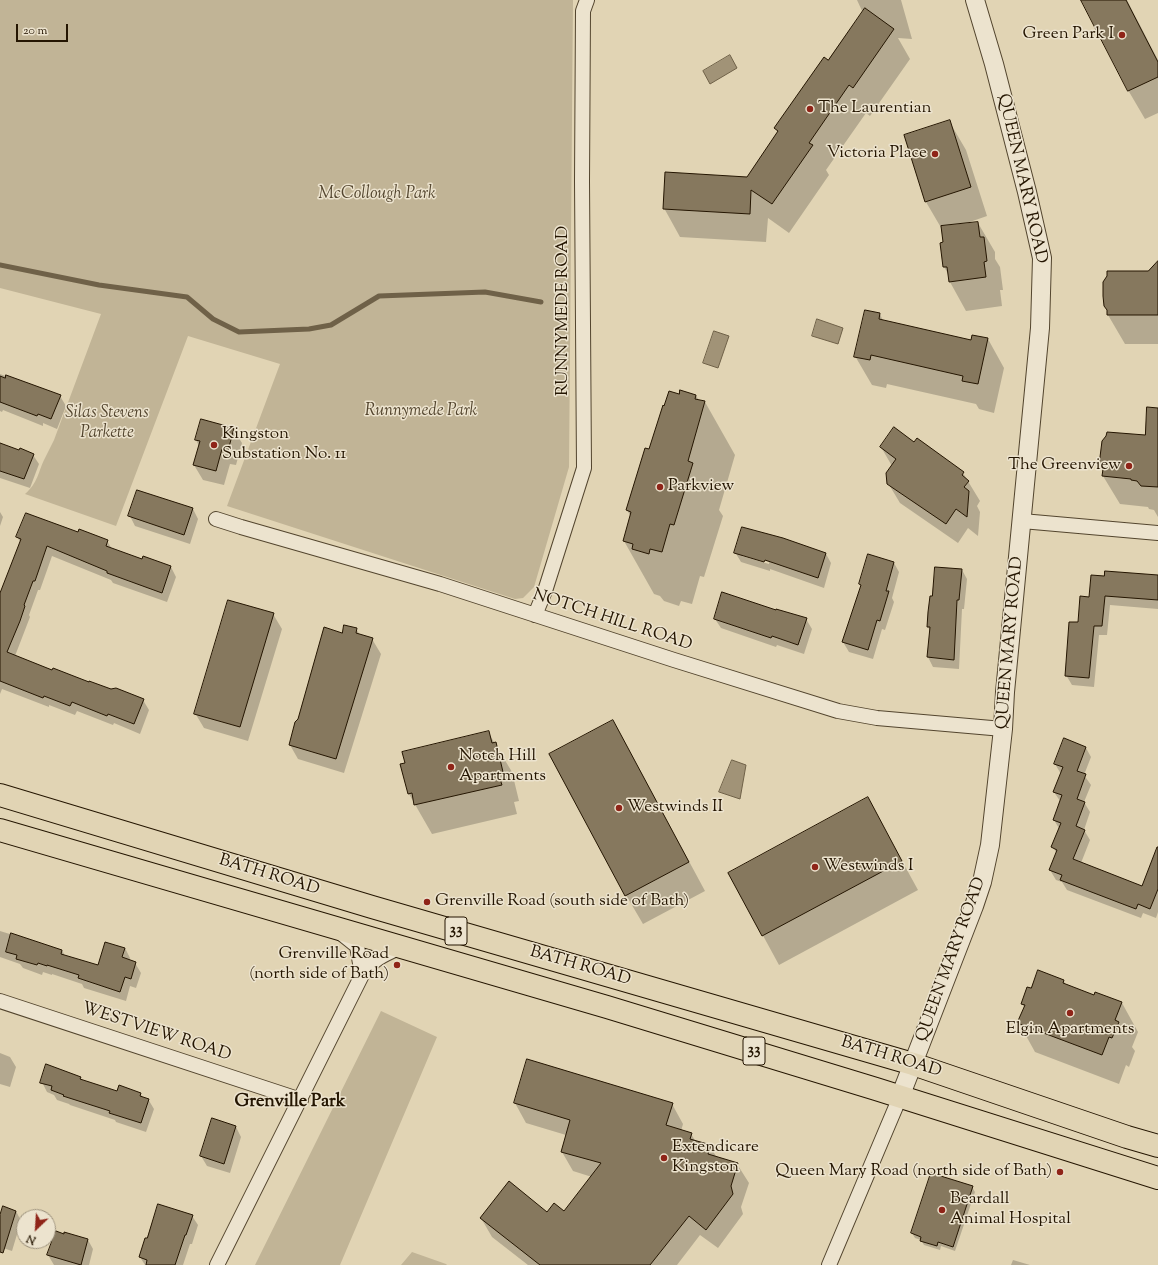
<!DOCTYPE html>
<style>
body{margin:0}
#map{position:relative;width:1158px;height:1265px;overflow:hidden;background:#e1d4b4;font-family:"Sorts Mill Goudy",serif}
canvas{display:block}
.north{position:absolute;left:16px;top:1209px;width:40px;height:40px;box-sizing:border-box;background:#ece3ce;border:1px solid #9c917c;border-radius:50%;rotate:205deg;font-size:11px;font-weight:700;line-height:16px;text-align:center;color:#241501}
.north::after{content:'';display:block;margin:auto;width:14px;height:18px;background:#8f2418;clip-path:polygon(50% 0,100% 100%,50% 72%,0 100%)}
.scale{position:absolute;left:16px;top:24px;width:52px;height:18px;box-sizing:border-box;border:2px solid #241501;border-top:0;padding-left:5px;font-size:12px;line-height:14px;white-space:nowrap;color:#241501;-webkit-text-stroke:3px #ece3ce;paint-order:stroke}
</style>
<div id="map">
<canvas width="1158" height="1265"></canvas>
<div class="north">N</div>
<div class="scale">20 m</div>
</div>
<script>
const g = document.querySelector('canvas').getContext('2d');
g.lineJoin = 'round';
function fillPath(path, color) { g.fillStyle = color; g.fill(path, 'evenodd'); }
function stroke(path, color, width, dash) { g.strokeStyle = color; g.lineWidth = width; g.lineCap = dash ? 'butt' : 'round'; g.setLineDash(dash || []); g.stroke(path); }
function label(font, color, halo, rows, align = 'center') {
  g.font = font + ' "Sorts Mill Goudy",serif'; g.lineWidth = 3; g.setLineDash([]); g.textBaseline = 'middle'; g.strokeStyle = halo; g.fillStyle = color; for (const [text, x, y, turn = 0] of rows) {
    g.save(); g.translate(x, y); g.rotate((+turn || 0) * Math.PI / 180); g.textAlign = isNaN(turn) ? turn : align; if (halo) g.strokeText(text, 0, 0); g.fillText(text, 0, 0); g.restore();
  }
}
fillPath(new Path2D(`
 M0 0H573L569 467 534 587 523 598 515 599 227 506 280 364 188 336 116 526 25 494C38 483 38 472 45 458 48 452 51 446 54 440L101 314 0 288Z
 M381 1011 437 1037 340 1265H255Z
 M412 1252 446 1264 447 1265H401Z`), '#c1b496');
const water = new Path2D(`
 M730 55 737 68 710 84 703 71Z
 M817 319 843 328 838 344 812 336Z
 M714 331 729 336 718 368 703 363Z
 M732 760 746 765 740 799 719 792Z`);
fillPath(water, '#a19377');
stroke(water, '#6f6148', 1);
fillPath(new Path2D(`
 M857 0H901L912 39 898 38 910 59 870 116 866 113 826 170 829 175 789 233 768 218 766 242 680 237 664 208 747 178 778 133 775 128 829 62 863 13Z
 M1083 0H1127L1158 60V113L1145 119 1128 90Z
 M949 121 966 150 987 216 964 224 978 223 995 252V259L1000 267 1003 290H1000L1002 306 966 311 950 282 949 275 944 267 941 244 944 243 943 231 926 202 905 136Z
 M1158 270V344H1125L1108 315V311L1148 272Z
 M880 314 883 321 972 341 988 339 1004 368 994 413 979 409 976 404 887 384 886 388 872 385 855 356Z
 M0 374 60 396 66 406 57 429 43 423V426L3 410 2 412 0 411Z
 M679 395H696L699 401 705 402 735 455 719 510 723 516 704 577 700 576 692 604 681 601 679 606 664 601 660 596 654 594 624 541 631 517 627 510 665 407Z
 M1158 427V517L1154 510 1149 509 1148 507 1120 504 1103 476V471L1100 465Z
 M233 429 242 443 236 465 230 464 224 485 203 480 194 465 199 446 196 440Z
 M917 439 963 473 980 501 977 506 980 512 978 536 968 528 958 543 900 503 888 483 892 466 881 447 914 443Z
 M0 444 20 451 33 455 39 464 30 488 0 478Z
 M138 491 193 509 198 519 190 544 135 526 130 516Z
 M0 512 3 517 0 526Z
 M79 533 107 541 112 549 143 560 144 558 171 567 176 577 167 602 113 583 111 580 52 556 40 590H38L29 615 30 617 15 656 52 672 143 700 149 710 140 734 114 723 113 725 77 711 75 715 49 705V707L2 689 0 694V596L21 543 17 537Z
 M735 552 826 554 831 563 824 588 770 569V571L741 562ZM742 554 769 562V564L742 556Z
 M894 563 899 572 892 598 894 602 885 630 882 629 873 659 849 652 843 642 862 586Z
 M962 570 967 579 964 609H962L959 669 933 667 928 657 930 631 928 627 933 597Z
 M1158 576V609L1110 605 1107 635H1099L1094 687 1072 685 1066 675 1079 623 1090 598 1105 577Z
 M273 614 282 629 248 741 204 728 195 713Z
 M715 619H806L812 629 804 654 777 645 776 647 721 628Z
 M356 629 360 635 372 639 381 654 344 773 298 759 290 745 299 719 343 634Z
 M488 732 512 772 519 801 514 802 517 814 432 834 409 794Z
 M1086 748 1091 757 1084 775 1091 785 1084 802 1090 812 1084 830 1090 840 1081 863 1143 887 1158 847V912L1156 918 1143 913 1141 918 1067 890 1062 882 1056 880 1050 870 1057 854 1053 847 1060 830 1054 820 1060 801 1054 792 1061 774 1055 764Z
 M629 750 705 891 643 924 626 895Z
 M884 828 918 890 779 965 729 873Z
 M0 931 62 950 65 956 99 966 125 948 130 958 129 961 135 963 141 973 136 988 130 986 126 1001 84 988 82 984 52 974V975L43 972 42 975 23 968 20 964 0 957Z
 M1038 971 1064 981 1066 986 1095 996 1096 993 1122 1003 1138 1032 1132 1047 1135 1051 1129 1067 1126 1065 1119 1084 1035 1052 1019 1023 1025 1008 1022 1004 1031 990Z
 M0 1053 10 1057 16 1067 10 1087 0 1084Z
 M528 1060 672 1104 683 1124 681 1131 691 1134 696 1142 710 1146 717 1158 737 1164 749 1183 741 1207 743 1214 718 1248 700 1235 677 1265H528L492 1237 481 1218 564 1212 592 1177 573 1171 562 1152 566 1135 526 1123 515 1103Z
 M80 1077 82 1081 117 1092 140 1093 143 1098 148 1099 154 1109 146 1132 116 1122 115 1120 70 1105 69 1104 57 1100 54 1095 47 1092 42 1082Z
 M212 1120 236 1127 241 1137 230 1173 207 1166 201 1156Z
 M972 1187 975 1192 955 1251 941 1246 940 1250 924 1245 921 1240 915 1238 912 1233Z
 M16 1211 21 1221 12 1251 0 1247V1215Z
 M192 1216 198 1225 192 1244H190L183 1265H145L140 1257Z
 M65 1235 88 1240 93 1249 89 1265H54L48 1255Z
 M1013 1260 1030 1265H1011Z`), '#0003');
stroke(new Path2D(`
 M0 265 99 285 187 297 213 319 239 332 309 329 331 325 379 296 485 292 541 302`), '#6f6148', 5);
const building = new Path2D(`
 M1081 0H1126L1158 62V77L1128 91Z
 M865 8 894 29 853 88 849 85 809 143 813 145 772 204 751 190 750 214 663 209 665 172 747 177 778 131 774 128 824 57 828 60Z
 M950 120 971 187 925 202 904 135Z
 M978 222 980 237H984L987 261 984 262 986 277 949 282 947 267H943L940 243 943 242 941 226Z
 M1158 261V315H1107V310L1104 306 1103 296V282L1107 276V271H1148Z
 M865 310 880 313 879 319 971 340 972 335 988 338 978 384 962 381 963 376 871 355 870 360 854 357Z
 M6 375 61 395 51 419 38 414 37 416 0 402V376L5 378Z
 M680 390 696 395 695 399 705 401 688 461 693 463 674 525 670 524 662 552 650 549 649 554 632 549 633 544 623 541 631 512 626 510 645 448 649 449 663 405 664 406 669 391 679 394Z
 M1147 407 1158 408V487L1141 486 1137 481 1131 480V479L1102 476 1103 469 1099 465 1102 441 1106 436 1107 432 1145 435Z
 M201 419 234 428 228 451 222 449 216 471 193 465 200 441 195 440Z
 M894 427 914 442 917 438 964 472 962 475 969 481 964 487 969 491 967 517 956 509 946 524 887 484 886 473 896 459 880 447Z
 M0 443 19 450 20 448 34 454 24 479 0 471Z
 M137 490 193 508 184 535 128 516Z
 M26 513 78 532 79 529 108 540 106 546 142 559 143 556 171 566 162 593 107 573V571L47 546 35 581H33L24 605 25 606 20 621 7 652 52 670 53 668 89 682V681L111 689 116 688 144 699 134 724 108 714 107 716 72 702 70 706 44 696 43 698 0 681V593L21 539 16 537Z
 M742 527 783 538 826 553 818 578 765 560 764 562 734 553Z
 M868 554 894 562 886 591H889L880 621 877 620 868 650 842 642 861 585 859 584Z
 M935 567 962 569 959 600H957L954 660 927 657 930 627H927L928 612 930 596H932Z
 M1105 571 1158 575V600L1105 596 1102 626H1094L1089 678 1065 676 1069 622H1078L1080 596 1089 597 1091 575 1104 576Z
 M722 592 776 610V609L807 618 798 645 772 636 771 638 714 619Z
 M228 600 274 613 240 727 194 714Z
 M344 625 357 628 356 633 373 638 336 759 289 745 295 722 298 719 324 627 342 633Z
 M613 720 689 862 625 896 549 754Z
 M489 731 492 743 496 742 503 772 498 773 502 785 414 805 412 793 408 794 400 764 405 763 402 752Z
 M1064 738 1086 747 1077 771 1086 774 1077 799 1085 802 1076 826 1085 830 1073 859 1142 886 1157 847H1158V889L1150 909 1138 904 1136 909 1128 906 1060 880 1062 875 1049 870 1057 850 1051 847 1061 823 1053 820 1062 795 1053 792 1063 767 1054 764Z
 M868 797 902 861 762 936 728 873Z
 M11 933 62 950 61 954 98 965 105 942 125 948 122 957 136 962 131 979 125 977 120 992 78 978 79 975 47 965V966L38 963 37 965 16 959 17 955 6 952Z
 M1038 970 1064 980 1063 983 1094 995 1095 992 1122 1002 1115 1020 1119 1022 1112 1038 1109 1037 1102 1055 1017 1023 1025 1005 1021 1004 1027 987 1031 988Z
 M527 1059 673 1103 666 1125 692 1133 690 1139 711 1145 708 1154 738 1163 731 1186 733 1194 706 1230 689 1216 650 1265H540L480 1218 509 1181 547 1212 554 1203 564 1211 601 1163 561 1152 570 1120 514 1103Z
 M46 1064 81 1077 80 1079 117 1091 119 1085 141 1093 140 1096 149 1099 141 1123 109 1113 110 1111 63 1096 64 1095 51 1090 52 1086 40 1083Z
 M212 1118 236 1126 224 1164 200 1156Z
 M931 1173 973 1186 953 1247 938 1242 937 1246 920 1241 921 1237 911 1233Z
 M158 1204 193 1215 186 1235H185L175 1265H146L147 1260 139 1257 145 1238H147Z
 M3 1206 16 1211 3 1253 0 1252V1215Z
 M56 1231 64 1234V1232L88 1239 81 1265 47 1255Z`);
fillPath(building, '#86785e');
stroke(building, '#241501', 1);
const minor = new Path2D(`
 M216 519 241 527 440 584 674 660 838 711 877 718 1003 729
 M1022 521 1158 533
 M535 615 545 591 584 468 582 181 583 11 587 0
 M342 934 357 946 362 975
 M0 1001 301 1100
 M217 1265 362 975C373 959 383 955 401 947
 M829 1265 900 1097`);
const tertiary = new Path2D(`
 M900 1097 974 906 982 882 990 845 1003 729 1005 692 1040 328 1042 258 1027 192 994 64 975 0`);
const primary = new Path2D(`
 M0 795 372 907 913 1064 1127 1137 1158 1146
 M0 830 607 1007 876 1089 1158 1178`);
stroke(minor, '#53452e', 16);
stroke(tertiary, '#53452e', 20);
stroke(primary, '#241501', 24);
stroke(minor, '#ece3ce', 14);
stroke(tertiary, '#ece3ce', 18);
stroke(primary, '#e1d4b4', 22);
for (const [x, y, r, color] of [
 [1122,35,4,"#8f2418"],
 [810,109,4,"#8f2418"],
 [935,154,4,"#8f2418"],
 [214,445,4,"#8f2418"],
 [1129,466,4,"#8f2418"],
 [660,487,4,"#8f2418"],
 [451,767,4,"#8f2418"],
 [619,808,4,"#8f2418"],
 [815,867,4,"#8f2418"],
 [427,902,4,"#8f2418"],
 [397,965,4,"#8f2418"],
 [1070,1013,4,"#8f2418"],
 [664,1158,4,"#8f2418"],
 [1060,1172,4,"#8f2418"],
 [942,1210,4,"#8f2418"]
]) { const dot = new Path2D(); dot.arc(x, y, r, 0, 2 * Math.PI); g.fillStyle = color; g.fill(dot); stroke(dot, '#ece3ce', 1.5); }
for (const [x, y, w] of [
 [456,931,22],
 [754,1051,22]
]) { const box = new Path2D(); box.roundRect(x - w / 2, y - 14, w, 28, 3); g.fillStyle = '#ece3ce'; g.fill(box); stroke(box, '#241501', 1); }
label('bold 16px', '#241501', null, [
 ["33",456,931],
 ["33",754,1051]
]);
label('17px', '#241501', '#ece3ce', [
 ["Green Park I",1114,35,"right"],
 ["The Laurentian",818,109],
 ["Victoria Place",927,154,"right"],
 ["Kingston",222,435],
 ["Substation No. 11",222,455],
 ["The Greenview",1121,466,"right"],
 ["Parkview",668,487],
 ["Notch Hill",459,757],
 ["Apartments",459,777],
 ["Westwinds II",627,808],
 ["Westwinds I",823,867],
 ["Grenville Road (south side of Bath)",435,902],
 ["Grenville Road",389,955,"right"],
 ["(north side of Bath)",389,975,"right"],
 ["Elgin Apartments",1070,1030,"center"],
 ["Extendicare",672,1148],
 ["Kingston",672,1168],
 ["Queen Mary Road (north side of Bath)",1052,1172,"right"],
 ["Beardall",950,1200],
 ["Animal Hospital",950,1220]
], 'left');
label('17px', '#241501', '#ece3ce', [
 ["QUEEN MARY ROAD",1021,179,77],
 ["RUNNYMEDE ROAD",564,311,-90],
 ["NOTCH HILL ROAD",612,621,18],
 ["QUEEN MARY ROAD",1011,643,-85],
 ["BATH ROAD",269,876,17],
 ["QUEEN MARY ROAD",952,960,-70],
 ["BATH ROAD",580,967,16],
 ["WESTVIEW ROAD",156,1033,18],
 ["BATH ROAD",891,1058,17]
]);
label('italic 17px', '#53452e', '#ece3ce', [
 ["McCollough Park",377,195],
 ["Runnymede Park",421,412],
 ["Silas Stevens",107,414],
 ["Parkette",107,434]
]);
label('bold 18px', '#241501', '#ece3ce', [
 ["Grenville Park",290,1103]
]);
</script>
